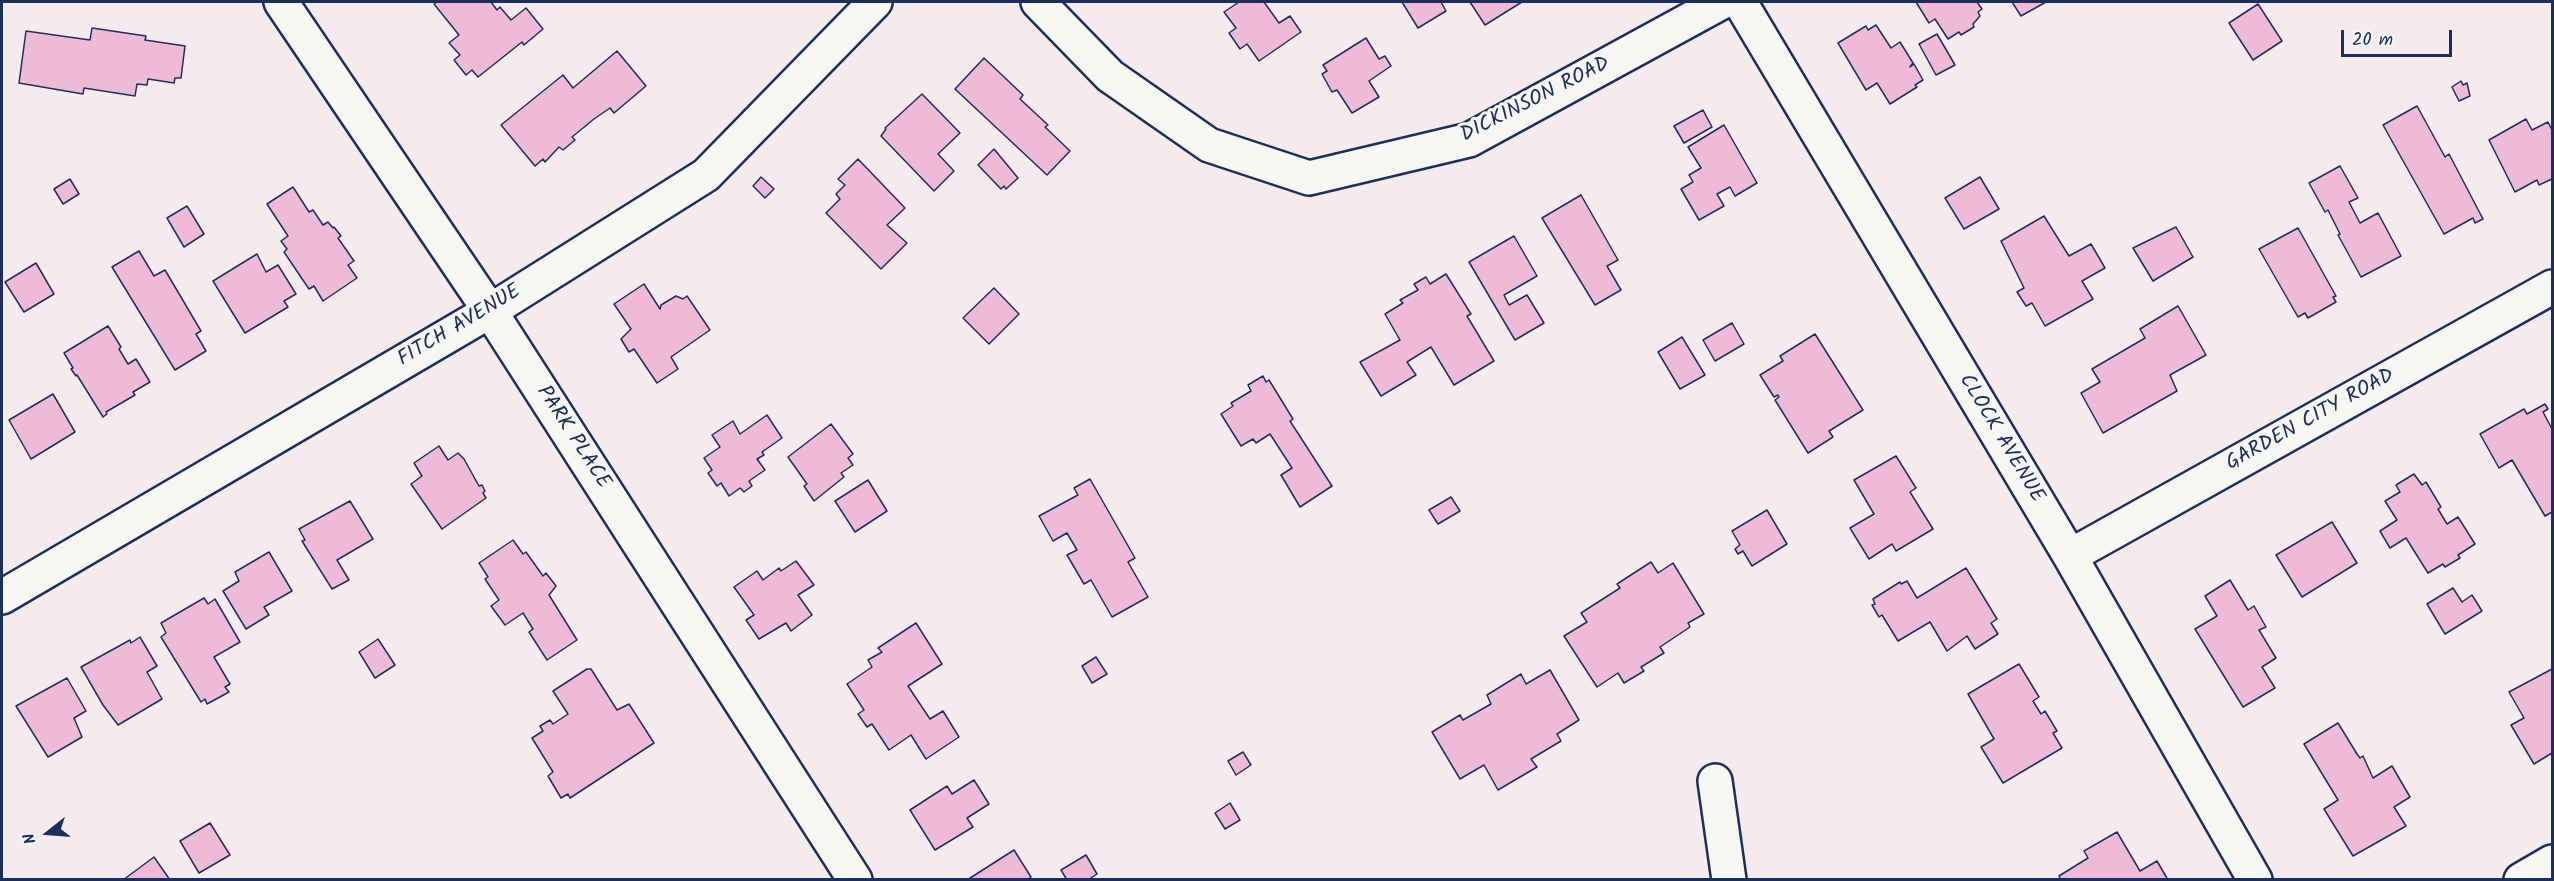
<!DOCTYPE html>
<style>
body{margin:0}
#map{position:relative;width:2554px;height:881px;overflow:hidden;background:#f5eaec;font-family:Kalam,sans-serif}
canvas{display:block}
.frame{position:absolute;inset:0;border:3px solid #1b2f5e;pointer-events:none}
.north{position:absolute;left:18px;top:803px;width:60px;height:60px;-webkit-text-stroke:4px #f6f6f2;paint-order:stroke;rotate:253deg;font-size:16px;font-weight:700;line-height:24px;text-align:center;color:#1b2f5e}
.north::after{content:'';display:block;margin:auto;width:21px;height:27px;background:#1b2f5e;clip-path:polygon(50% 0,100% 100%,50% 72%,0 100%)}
.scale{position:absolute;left:2341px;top:30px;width:111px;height:27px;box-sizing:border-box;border:3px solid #1b2f5e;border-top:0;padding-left:8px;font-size:18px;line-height:21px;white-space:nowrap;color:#1b2f5e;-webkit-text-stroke:4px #f6f6f2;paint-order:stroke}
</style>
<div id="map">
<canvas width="2554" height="881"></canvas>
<div class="frame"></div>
<div class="north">N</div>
<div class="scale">20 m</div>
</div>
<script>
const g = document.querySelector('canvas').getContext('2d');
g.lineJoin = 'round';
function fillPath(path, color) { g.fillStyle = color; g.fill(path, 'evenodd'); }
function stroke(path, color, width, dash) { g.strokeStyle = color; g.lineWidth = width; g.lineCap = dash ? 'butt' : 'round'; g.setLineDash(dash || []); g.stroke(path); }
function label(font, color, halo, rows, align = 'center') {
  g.font = font + ' Kalam,sans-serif'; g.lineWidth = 6; g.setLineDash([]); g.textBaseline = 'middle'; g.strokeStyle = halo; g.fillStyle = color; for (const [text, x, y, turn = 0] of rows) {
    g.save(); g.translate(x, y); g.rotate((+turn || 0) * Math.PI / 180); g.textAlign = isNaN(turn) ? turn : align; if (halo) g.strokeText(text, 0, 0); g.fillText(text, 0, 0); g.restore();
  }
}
const building = new Path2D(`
 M437 2H491L497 10 500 7 511 20 526 8 543 29 524 45 522 42 478 77 472 70 466 75 454 60 460 55 449 43 459 35 434 4Z
 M1239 2H1264L1279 23 1290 16 1301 32 1259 61 1247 44 1240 49 1229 33 1236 28 1224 12Z
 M1402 2H1441L1446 11 1418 28Z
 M1470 2H1522L1485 25Z
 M1916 2H1977L1982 9 1978 12 1980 16 1973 24 1974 27 1961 35 1959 32 1948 39 1935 19 1929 23Z
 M2012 2H2046L2021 16Z
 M2258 4 2282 41 2253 60 2229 23Z
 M1876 25 1891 48 1900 42 1913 63 1910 67 1914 64 1923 80 1915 85 1917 87 1890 104 1877 83 1866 90 1838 43 1866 26 1868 30Z
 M92 28 146 36 145 40 185 46 181 78H175L174 83 148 79 147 85 137 84 135 96 84 88 83 94 19 83 26 31 90 40Z
 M1937 34 1955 65 1936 75 1919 44Z
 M1366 38 1379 59 1385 56 1391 66 1369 81 1379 97 1352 113 1337 90 1332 92 1322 74 1327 71 1323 65Z
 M617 51 646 86 614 113 610 108 594 119 572 137 575 140 563 150 559 147 545 162 543 159 535 166 501 125 563 75 573 88Z
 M984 58 1023 95 1020 99 1048 125 1045 127 1070 151 1047 175 955 89Z
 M2461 81 2463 85 2467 83 2470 96 2459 101 2452 87Z
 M922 94 960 133 938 154 954 171 934 191 881 136 886 129 885 128Z
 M2417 106 2445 157 2449 154 2483 219 2475 223 2473 218 2444 234 2383 125Z
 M1703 110 1712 127 1684 143 1674 126Z
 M2526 119 2532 130 2548 122 2552 130V179L2539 185 2537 180 2515 192 2489 140Z
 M1724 125 1757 183 1735 196 1730 187 1717 194 1724 206 1699 220 1681 189 1693 182 1689 175 1701 168 1688 147Z
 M994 149 1018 178 1006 189 1004 186 1001 189 978 165Z
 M858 159 905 208 887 225 907 243 881 269 826 213 840 199 836 194 845 185 838 179Z
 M2340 166 2358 198 2349 202 2360 223 2378 213 2401 256 2361 277 2338 235 2340 234 2328 210 2325 212 2309 183Z
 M761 177 774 189 765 198 753 186Z
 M1980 177 1999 209 1964 229 1945 198Z
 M70 179 79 194 63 204 54 189Z
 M293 187 309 212 313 210 323 225 328 222 333 228 334 227 341 236 338 238 354 261 348 265 357 278 323 301 314 286 309 289 284 252 287 249 281 241 288 236 267 204Z
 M1581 195 1618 260 1607 266 1621 290 1595 305 1542 218Z
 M187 206 204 234 184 247 167 218Z
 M2044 216 2069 256 2091 244 2105 268 2082 281 2093 299 2045 326 2032 303 2026 306 2017 292 2024 288 2001 241Z
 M2176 227 2193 257 2153 281 2133 248Z
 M2298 228 2336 296 2333 297 2336 302 2308 318 2305 313 2298 317 2259 249Z
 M1514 236 1537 276 1504 295 1509 305 1527 295 1544 323 1515 340 1469 262Z
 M139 251 154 276 165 270 201 331 196 334 206 351 175 370 112 267Z
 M257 254 266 272 278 265 296 294 284 301 288 307 245 333 213 281Z
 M36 263 54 294 24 312 5 282Z
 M1446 274 1471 314 1467 316 1494 361 1454 385 1431 347 1407 362 1416 375 1381 396 1360 362 1400 340 1385 314 1403 303 1400 300 1418 290 1414 284 1426 277 1430 284Z
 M644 284 660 309 661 305 676 296 683 299 687 296 710 330 671 357 678 369 657 383 634 349 629 352 621 339 631 329 614 304Z
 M994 288 1019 314 989 344 963 318Z
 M2178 306 2206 355 2170 375 2177 391 2103 433 2081 393 2100 382 2092 369 2145 338 2140 329Z
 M1732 323 1744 344 1715 361 1703 340Z
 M108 326 121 347 119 349 128 364 136 359 150 382 133 392 135 395 106 412 107 414 103 417 77 375 76 376 71 369 73 368 64 353Z
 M1815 334 1863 410 1829 431 1833 437 1808 453 1775 400 1779 397 1778 395 1774 397 1760 375 1783 361 1780 356Z
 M1682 337 1705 375 1680 389 1658 352Z
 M1263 376 1266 382 1269 380 1293 419 1290 421 1332 486 1300 507 1281 475 1292 468 1270 434 1256 443 1253 439 1241 446 1221 414 1233 406 1231 403 1251 391 1248 385Z
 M53 394 75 432 31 459 9 420Z
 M2545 404 2548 409 2543 412 2552 429V512L2545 516 2512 460 2499 468 2480 434 2524 409 2527 414Z
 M767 415 782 438 762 452 764 455 757 459 765 470 749 481 752 486 744 492 740 488 729 496 721 483 717 486 708 473 712 470 704 458 720 447 712 435 733 421 740 434Z
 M831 424 853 454 848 458 853 465 841 473 844 477 814 501 804 486 807 484 788 457Z
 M439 446 448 460 458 453 464 459 479 486 482 485 485 491 483 493 486 498 442 529 411 484 422 476 414 463Z
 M1896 456 1916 488 1910 492 1933 529 1896 551 1892 544 1869 559 1850 528 1874 514 1854 480Z
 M2414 474 2422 485 2426 482 2441 507 2438 509 2447 524 2458 517 2475 544 2458 555 2460 558 2445 567 2443 564 2428 573 2406 538 2390 548 2380 531 2397 520 2385 501 2400 492 2396 485Z
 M1090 479 1135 558 1128 562 1148 597 1112 617 1091 580 1084 584 1067 555 1077 550 1067 533 1053 541 1039 516 1078 495 1074 488Z
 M868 480 887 511 855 532 835 501Z
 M1451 497 1460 511 1438 524 1429 510Z
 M350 501 373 539 337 560 349 580 332 589 302 541 305 540 299 529Z
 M1767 510 1787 544 1752 566 1743 551 1738 554 1735 549 1740 545 1732 531Z
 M2332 522 2357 563 2302 597 2276 555Z
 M513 540 523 554 526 552 543 576 546 573 556 586 549 595 577 640 547 660 529 632 533 629 523 613 505 625 491 606 499 600 485 579 488 577 479 563Z
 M269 552 292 591 264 607 269 615 246 629 223 591 239 581 235 572Z
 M796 561 814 585 798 595 812 615 791 631 786 623 759 639 746 620 754 615 734 587 757 571 763 580 779 568 781 571Z
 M1651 562 1658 573 1673 563 1704 614 1688 623 1690 627 1660 647 1664 653 1641 667 1644 671 1624 683 1618 673 1597 687 1564 636 1587 622 1581 613 1620 588 1617 584Z
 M1966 568 1997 619 1991 623 1998 634 1975 649 1967 636 1947 651 1930 622 1898 641 1882 615 1879 617 1872 605 1875 604 1873 599 1900 582 1901 584 1907 581 1917 598Z
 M2230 580 2248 610 2254 606 2266 627 2259 630 2276 658 2262 667 2275 688 2243 707 2195 629 2217 616 2205 596Z
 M2453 588 2462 602 2472 595 2482 611 2445 634 2427 604Z
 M204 598 208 604 215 599 240 642 214 657 230 684 225 687 229 692 207 704 205 699 201 702 161 637 166 633 161 623Z
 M916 623 942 664 908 686 930 719 943 711 959 737 926 759 911 735 889 750 872 724 867 727 858 714 864 710 847 684 872 667 868 660 882 652 878 648Z
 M140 637 157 666 147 672 162 699 118 725 103 705 81 667 130 640 131 643Z
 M378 639 395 665 375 678 359 652Z
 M1096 657 1107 674 1092 683 1082 666Z
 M2019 664 2039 697 2033 701 2041 714 2045 711 2057 731 2053 733 2062 748 2003 783 1981 747 1994 739 1968 694Z
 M587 669H591L617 710 629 704 654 743 570 798 568 794 561 798 548 776 553 772 532 738 543 731 540 726 550 720 553 724 568 714 553 691Z
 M2552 669V753L2534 764 2511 725 2524 718 2509 692Z
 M1550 670 1579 720 1557 734 1561 741 1531 759 1537 767 1498 790 1484 765 1460 779 1432 732 1460 715 1463 720 1491 704 1487 695 1521 674 1526 684Z
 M67 678 86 711 74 718 82 737 48 757 16 706Z
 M2338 723 2357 754 2360 758 2363 756 2373 778 2392 766 2410 797 2394 807 2406 826 2353 856 2324 809 2338 800 2304 744Z
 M1243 752 1251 765 1236 775 1228 761Z
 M974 780 989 804 967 818 973 827 935 850 910 810 947 786 952 794Z
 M1230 803 1240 820 1225 829 1215 813Z
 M210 823 230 855 199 873 180 841Z
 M2117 832 2140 871 2157 861 2168 880H2061L2059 876 2088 858 2084 851Z
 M1014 850 1031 877 1027 880H967Z
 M1086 855 1097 874 1088 880H1067L1061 870Z
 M154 857 170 880H123Z`);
fillPath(building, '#efbad6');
stroke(building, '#1b2f5e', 1.5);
const minor = new Path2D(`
 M281 2 490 311 855 880
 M1038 2 1110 76 1209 145 1309 178 1469 140 1722 2
 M1740 2 2070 556 2255 880
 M2070 556 2552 287
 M2 597 490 311 706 175 875 2
 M1715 781 1729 880`);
const secondary = new Path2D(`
 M2521 880 2552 862`);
stroke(minor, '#1b2f5e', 38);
stroke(secondary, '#1b2f5e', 38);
stroke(minor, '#f6f6f2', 33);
stroke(secondary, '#f6f6f2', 33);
label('21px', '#1b2f5e', '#f6f6f2', [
 ["DICKINSON ROAD",1536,101,-27],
 ["FITCH AVENUE",460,327,-31],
 ["GARDEN CITY ROAD",2311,421,-29],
 ["PARK PLACE",572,438,57],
 ["CLOCK AVENUE",2000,439,59]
]);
</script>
